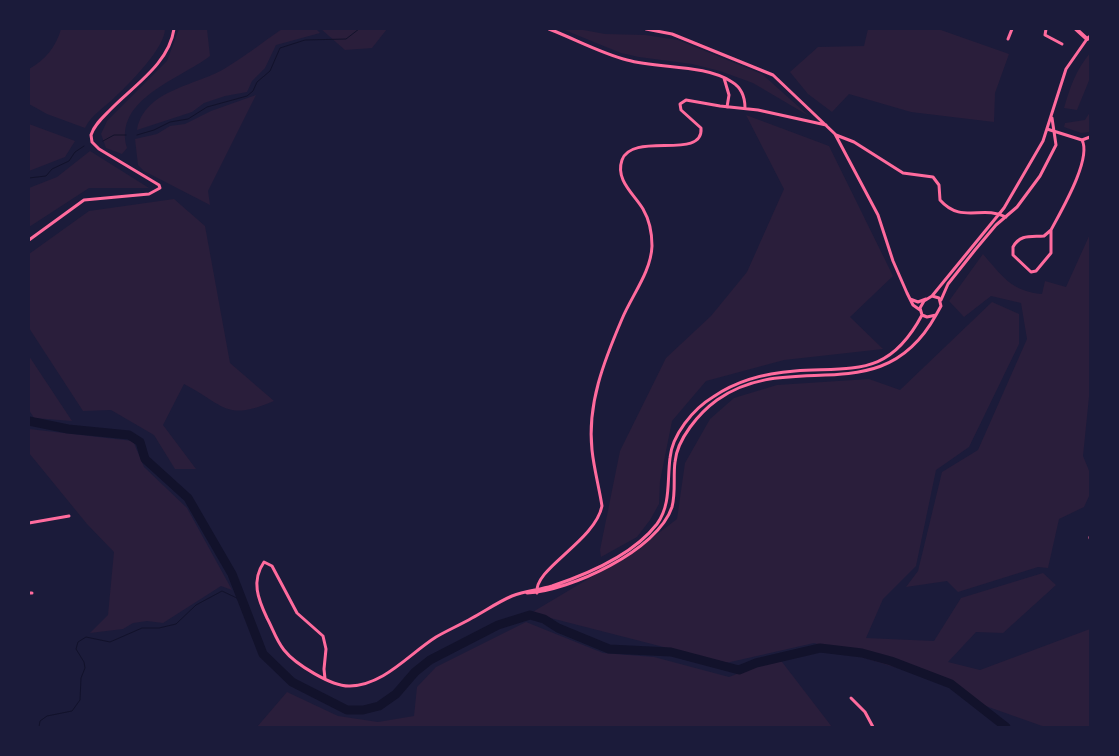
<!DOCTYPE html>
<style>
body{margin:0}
#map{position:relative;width:1119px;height:756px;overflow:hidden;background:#1b1b3a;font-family:"Public Sans",sans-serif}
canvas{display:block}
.frame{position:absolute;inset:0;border:30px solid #1b1b3a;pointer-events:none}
</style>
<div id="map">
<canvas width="1119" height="756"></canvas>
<div class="frame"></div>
</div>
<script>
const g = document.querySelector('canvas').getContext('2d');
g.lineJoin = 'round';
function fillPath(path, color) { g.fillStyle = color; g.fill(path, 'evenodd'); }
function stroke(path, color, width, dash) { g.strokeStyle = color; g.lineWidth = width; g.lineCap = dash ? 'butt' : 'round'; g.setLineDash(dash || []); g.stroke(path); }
fillPath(new Path2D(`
 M61 29H165C165 48 129 84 115 97 104 108 92 114 85 128L47 114 29 104V69C45 60 56 47 61 29Z
 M179 29H207L210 56C180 79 113 99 127 148L122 154 106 148 101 134 107 121 167 61Z
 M282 29H316L320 33 276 45 265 68 252 81 247 92 225 96 204 103 192 112 137 130C144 90 195 86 224 69 244 57 263 42 282 29Z
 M321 29H387L372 48 345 50Z
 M562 29H578L605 34 645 35 678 40 762 74 809 116 753 83 720 71 692 64 639 57 621 53Z
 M868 29H938L1009 54 995 93 994 122 911 112 849 94 832 112 808 94 790 72 818 47 864 46Z
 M1090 53V78L1077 110 1064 108C1070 87 1076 70 1090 53Z
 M256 95 208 191 210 205 144 171 138 165 135 139 157 134 170 126 185 124 211 111Z
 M1090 112V132L1081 133 1064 127 1065 123 1085 120Z
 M746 115 829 146 893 276 850 317 883 349 784 360 706 381 672 421 660 481 659 504 650 520 637 537 601 557 600 550 620 451 666 358 711 316 747 272 784 189Z
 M29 124 75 141 65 157 29 171Z
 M90 151 149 188H89L29 227V188L57 177Z
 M174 199 205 226 230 363 274 401C225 422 225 405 184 384L163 425 196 469H175L154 435 111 410 83 411 29 328V254L89 211Z
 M1090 234V387L1083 456 1090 473V494L1084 507 1059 519 1048 568 1038 567 958 592 947 581 906 587 918 571 942 472 978 450 1027 339 1021 303 991 296 964 317 949 301 983 254C1001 275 1012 292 1042 294L1045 281 1066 287Z
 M992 302 1019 314V344L969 447 936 470 916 566 883 599 866 638 934 641 961 598 1043 573 1056 585 1003 633 976 632 948 662 980 670 1090 629V727H1045L980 704 941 681 814 643 726 663 531 613 635 551 677 519 685 463 710 419 734 398 777 385 869 379 900 390Z
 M29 356 72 421 34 418 29 410Z
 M29 429 133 441 144 467 187 508 232 590 221 586 163 623 147 621 133 623 123 629 90 633 108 615 114 552 87 524 29 453Z
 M526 622 603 653 654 657 729 677 779 658 832 727H257L287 692 338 716 378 722 414 716 417 687 436 667Z`), '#2a1e3b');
stroke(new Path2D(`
 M137 135 154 130 170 122 188 119 207 107 247 96 253 91 257 82 270 71 280 48 305 40 346 39 359 29
 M103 141 114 135H126
 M29 178 46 176 52 169 69 161 75 152 84 146
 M39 727 40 721 47 716 72 711 80 700 81 678 85 668 84 662 76 649 78 642 86 637 110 642 142 628H159L176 624 196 605 222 591 241 600`), '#12122b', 1);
stroke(new Path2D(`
 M29 421 68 429 129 435 140 442 145 459 188 498 232 574 263 654 292 682 347 710H363L379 706 396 694 415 672 430 660 498 625 530 615 544 619 558 628 609 649 671 652 739 670 756 663 820 648 862 653 891 661 951 684 1006 727`), '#12122b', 9);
stroke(new Path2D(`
 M549 29C575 39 600 53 627 60 659 69 705 64 732 82 742 88 745 98 745 108
 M646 29 672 34 773 75 835 134 878 215 893 261 907 293 913 305 920 310
 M1046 29 1045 35 1062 44
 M1008 39 1012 29
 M724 78 729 95 727 107
 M1047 129 1082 140C1092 159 1061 211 1051 230L1044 236C1031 237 1020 234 1013 247V255L1031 272 1036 271 1051 253V230
 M836 135 854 142 903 173 933 177 939 185 940 200C961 224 982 205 1006 217
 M1082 140 1090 137
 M29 240 84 200 149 194 160 188 159 185 99 149 92 142 91 135C94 125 103 117 110 110 133 86 169 64 174 29
 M932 296 1004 208 1043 141 1066 69 1087 39
 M932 296 939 298 941 306 936 315 927 317 922 315 920 308 924 301Z
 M910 299 918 302 926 299
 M941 300 948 284 975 250 996 225 1017 207 1040 176 1056 145 1052 118
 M29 523 69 516
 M1090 538V537
 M29 593H32
 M527 593C570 591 658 550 672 507 676 492 673 476 675 462 677 439 699 413 717 400 791 347 881 414 936 315
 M537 593C533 569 595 541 602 506 599 487 594 469 592 450 587 404 604 361 622 319 632 295 651 272 652 246 652 233 650 221 643 209 634 194 615 180 622 160 632 131 704 161 701 128L681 110 680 104 686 100 720 106 758 110 826 125
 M325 679 324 669 326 649 323 636 297 613 272 566 264 562C251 581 258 599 267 618 273 629 276 640 284 650 295 664 332 687 350 686 384 685 409 654 436 637 448 630 460 625 472 618 485 611 498 602 512 596 525 591 539 590 552 586 588 574 633 555 657 524 671 505 667 481 670 458 672 435 693 409 713 397 736 381 767 373 795 371 855 367 889 377 922 315
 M851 698 865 712 873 727`), '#ff6b9d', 3);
stroke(new Path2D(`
 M1076 29 1087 39 1090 37`), '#ff6b9d', 4);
</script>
